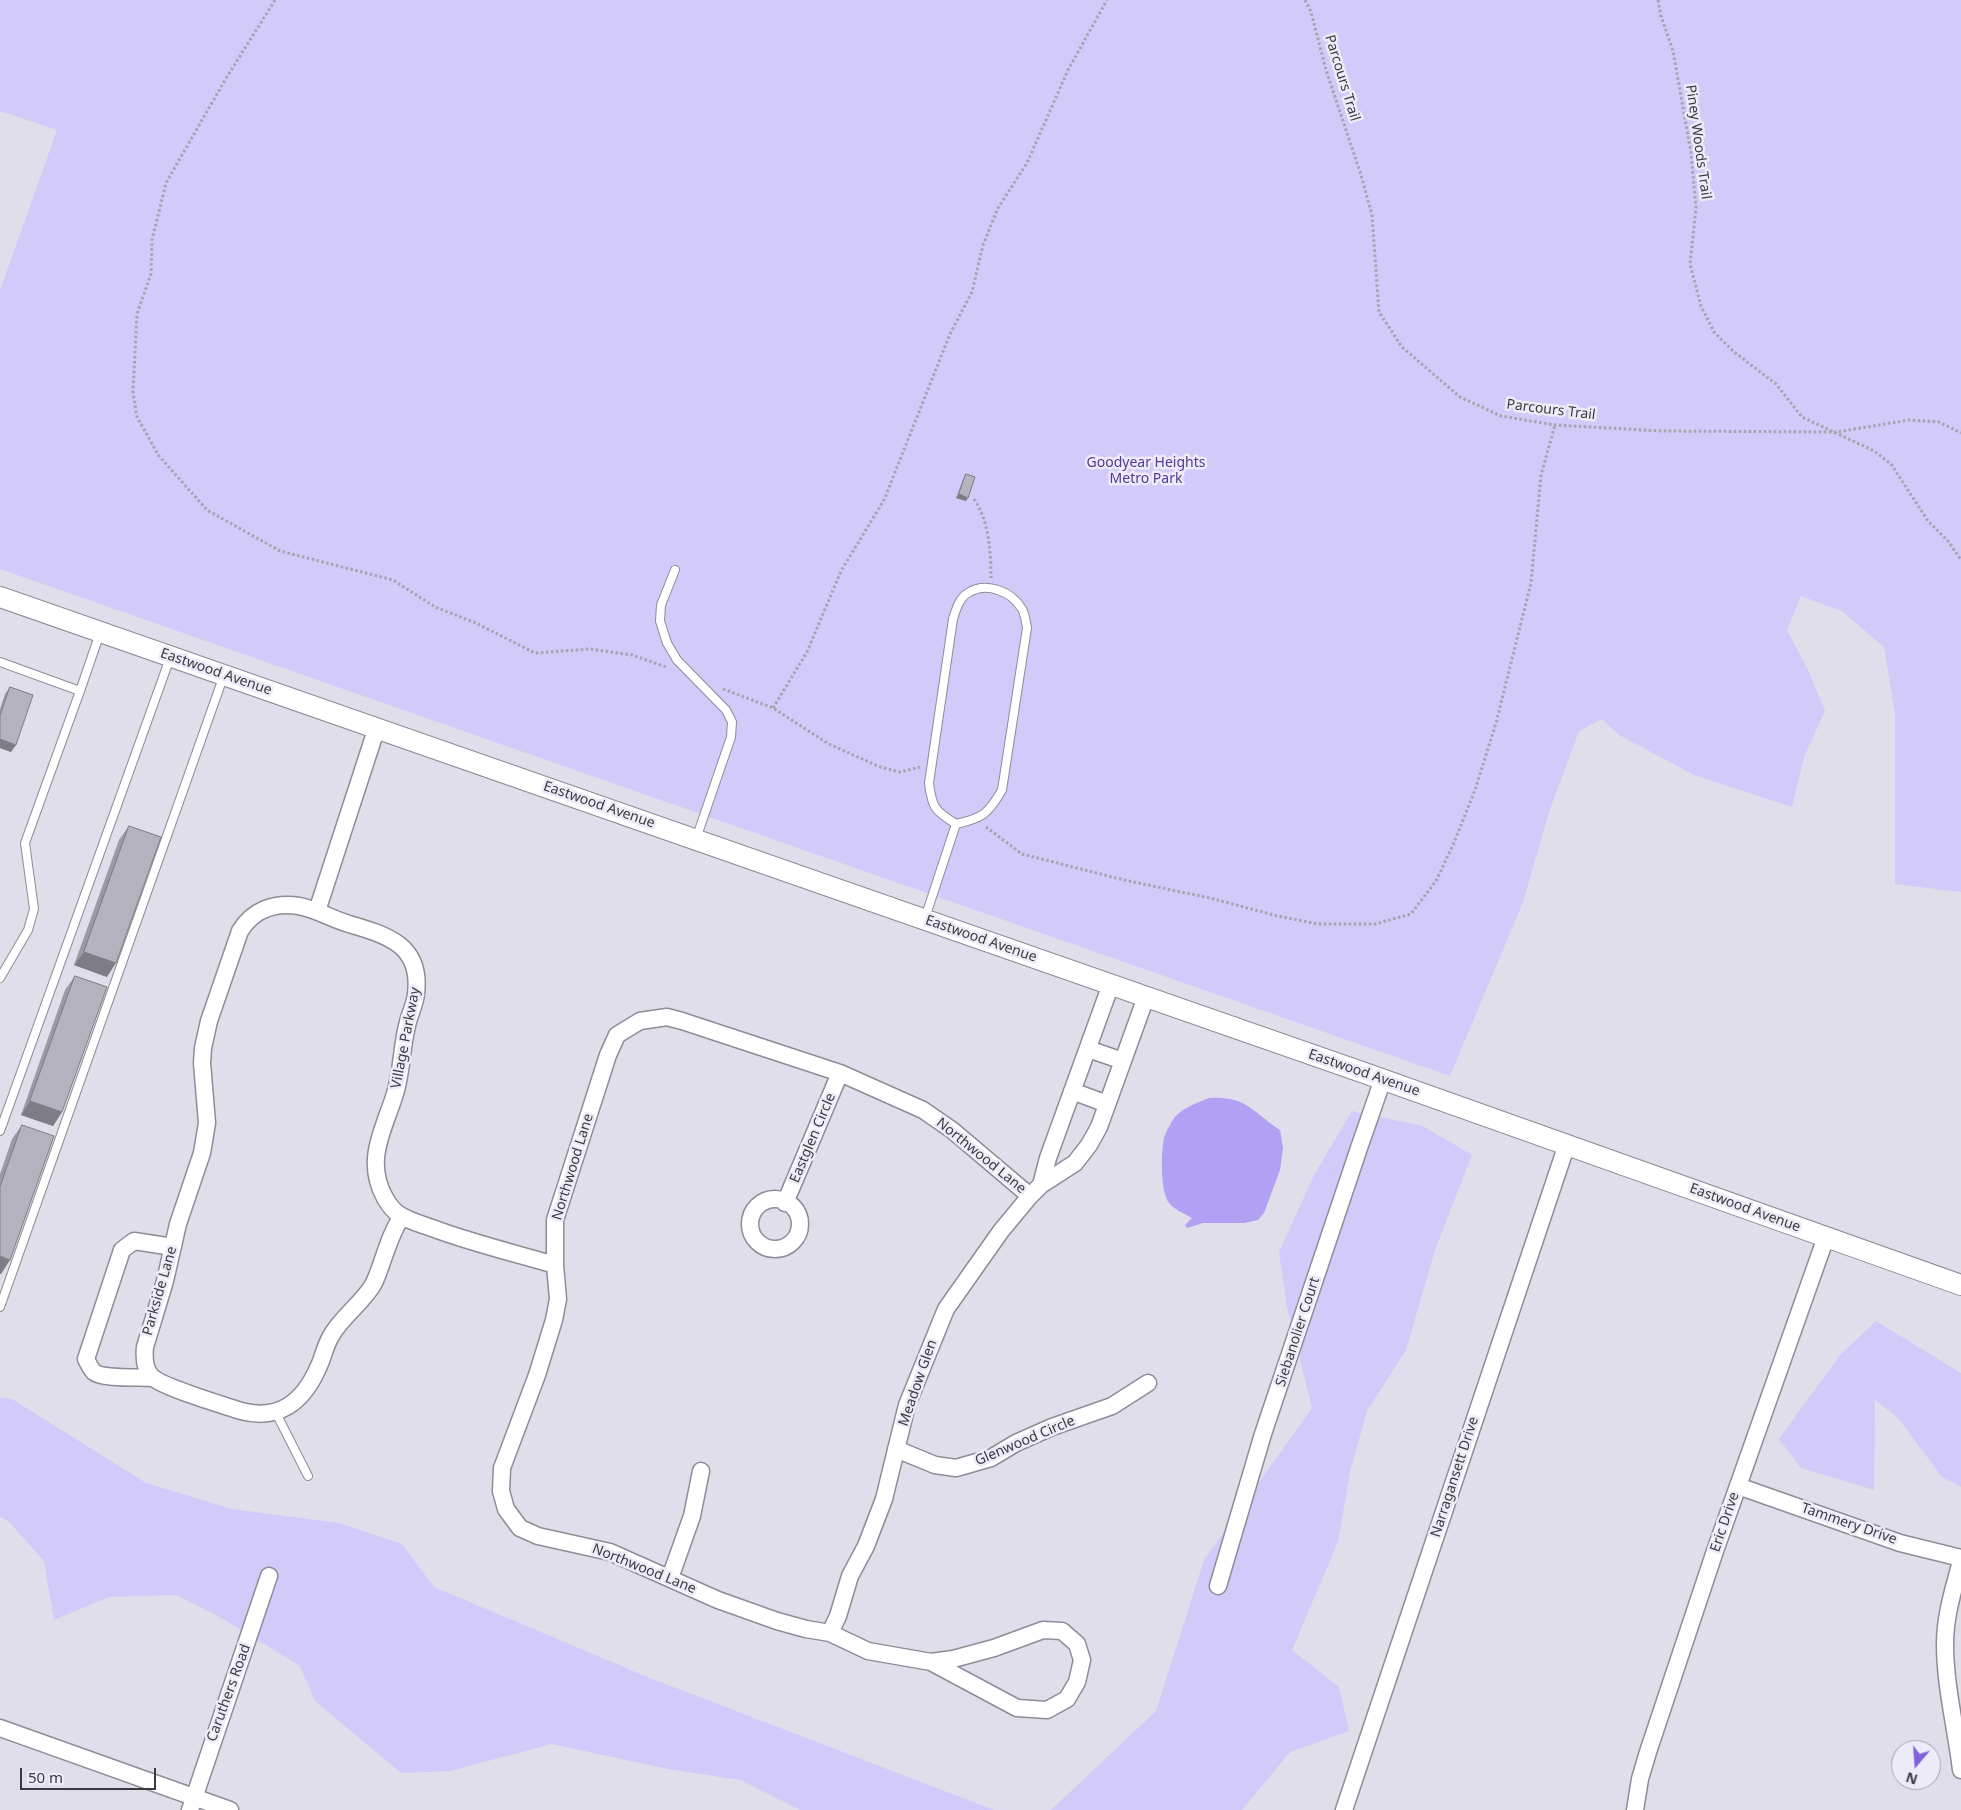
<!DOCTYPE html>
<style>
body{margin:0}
#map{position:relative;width:1961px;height:1810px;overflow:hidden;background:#e0deeb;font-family:"Noto Sans",sans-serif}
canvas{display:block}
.north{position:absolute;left:1891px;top:1740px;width:50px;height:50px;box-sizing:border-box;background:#edebf8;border:1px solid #a6a4ae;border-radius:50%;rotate:198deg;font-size:14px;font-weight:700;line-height:20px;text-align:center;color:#3b3a3f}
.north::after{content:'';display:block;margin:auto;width:18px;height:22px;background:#8462dd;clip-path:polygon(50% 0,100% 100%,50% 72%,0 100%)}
.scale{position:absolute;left:20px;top:1768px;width:136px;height:22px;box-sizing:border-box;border:2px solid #3b3a3f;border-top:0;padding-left:6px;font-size:15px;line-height:18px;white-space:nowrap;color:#3b3a3f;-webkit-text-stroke:4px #edebf8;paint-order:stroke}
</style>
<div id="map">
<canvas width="1961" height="1810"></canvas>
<div class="north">N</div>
<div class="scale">50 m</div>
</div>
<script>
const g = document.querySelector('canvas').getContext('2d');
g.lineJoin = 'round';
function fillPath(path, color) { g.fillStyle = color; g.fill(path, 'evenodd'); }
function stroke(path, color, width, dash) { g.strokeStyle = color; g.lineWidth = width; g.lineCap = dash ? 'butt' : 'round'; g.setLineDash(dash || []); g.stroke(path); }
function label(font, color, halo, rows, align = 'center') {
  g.font = font + ' "Noto Sans",sans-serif'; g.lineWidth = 5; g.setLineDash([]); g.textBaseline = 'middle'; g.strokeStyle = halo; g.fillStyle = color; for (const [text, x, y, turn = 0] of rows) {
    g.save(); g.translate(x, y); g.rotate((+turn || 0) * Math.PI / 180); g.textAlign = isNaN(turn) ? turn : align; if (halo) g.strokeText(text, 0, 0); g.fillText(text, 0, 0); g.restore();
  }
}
fillPath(new Path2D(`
 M0 0H1961V892L1895 884V714L1884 647 1843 612 1801 596 1787 630 1808 670 1825 711 1804 757 1792 807 1694 775 1619 735 1602 719 1579 731 1549 812 1523 902 1450 1076 0 569V290L57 130 0 111Z
 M1352 1111 1423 1126 1472 1155 1435 1250 1406 1350 1367 1411 1350 1472 1338 1542 1292 1650 1339 1687 1349 1731 1290 1752 1242 1810H1051L1156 1711 1204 1560 1312 1408 1287 1307 1279 1252 1314 1175Z
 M1876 1321 1961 1373V1487L1942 1477 1898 1418 1875 1400 1874 1490 1801 1468 1779 1439 1840 1355Z
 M0 1398 12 1399 146 1483 232 1509 339 1523 402 1544 434 1587 645 1676 994 1810H800L740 1780 668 1769 552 1744 450 1771 401 1773 315 1701 300 1666 223 1619 176 1595 109 1597 54 1620 44 1561 8 1521 0 1517Z`), '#d2caf9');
fillPath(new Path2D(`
 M1209 1098C1247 1096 1251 1111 1280 1130L1283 1148 1280 1170 1264 1213 1258 1220 1244 1223H1203L1187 1228 1185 1225 1192 1218C1185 1214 1175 1210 1169 1203 1160 1191 1161 1152 1164 1138 1166 1132 1171 1122 1175 1117 1184 1107 1197 1103 1209 1098Z`), '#b2a0f4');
const service = new Path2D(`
 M675 570 661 605 660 621 667 643 677 660 726 710 732 722 731 737 696 839
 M0 662 80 691 100 633
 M925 918 956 824C983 818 988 814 1002 790L1027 628C1026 622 1025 614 1022 609 1012 592 987 581 968 593 959 598 956 610 953 619L929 783C932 808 935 811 956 824
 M0 978 28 930 34 909 25 843 80 691
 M0 1131 170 658
 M0 1307 224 675
 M276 1413 308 1476`);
const minor = new Path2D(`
 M317 911 377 727
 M1088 1049 1123 1061
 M1072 1091 1107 1104
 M1041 1185 1048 1158 1111 984
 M750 1224a25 25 0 1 1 50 0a25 25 0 1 1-50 0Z
 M785 1203 840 1073
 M402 1216C388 1237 384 1261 374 1283 363 1303 342 1316 331 1336 325 1346 323 1358 318 1368 303 1402 279 1421 241 1411 223 1405 161 1387 151 1376 144 1368 144 1357 145 1347L165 1281 178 1224 202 1153 207 1123 202 1063 203 1048 209 1021 240 931C253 910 274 902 299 906 316 909 332 919 349 924 387 935 422 945 416 994 415 1005 409 1015 407 1026 401 1050 402 1074 394 1097 382 1133 365 1162 385 1198 389 1205 393 1211 400 1215 409 1221 421 1224 432 1228 472 1243 514 1253 555 1265
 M153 1378C140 1377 102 1379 94 1372 91 1369 88 1363 86 1359L122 1250 134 1241 173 1247
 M896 1449 935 1465 956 1468 991 1458 1016 1443 1052 1427 1112 1406 1148 1383
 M1738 1486 1900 1543 1961 1558
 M1961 1561C1954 1588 1945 1615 1945 1644 1945 1686 1956 1728 1961 1770
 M670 1578 692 1516 701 1471
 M1218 1586 1263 1434 1359 1148 1383 1079
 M830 1633 838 1616 850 1576 866 1546 884 1499 907 1405 946 1309 1001 1231 1030 1196 1041 1185 1075 1163 1089 1145 1099 1127 1146 997
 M931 1662 953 1659 994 1648 1043 1630 1062 1631 1077 1644 1082 1660 1077 1682 1067 1699 1047 1710 1017 1708 931 1662 868 1651 830 1633 806 1629 777 1621 718 1600 610 1552 538 1536 520 1528 506 1509 501 1491 502 1468 537 1375 554 1320 558 1299 555 1265V1220L608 1055 617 1035 640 1021 667 1017 682 1021 840 1073 923 1110 952 1130 1030 1196
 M0 1728 230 1810
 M190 1810 269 1576
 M1344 1810 1567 1144
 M1635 1810 1640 1779 1648 1752 1715 1551 1826 1237`);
const tertiary = new Path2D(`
 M0 597 1373 1076 1961 1285`);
stroke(service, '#8d8c98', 10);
stroke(minor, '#8d8c98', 19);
stroke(tertiary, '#8d8c98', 22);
stroke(new Path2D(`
 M275 0 225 80 166 183 152 240 151 274 137 314 133 392 137 417 159 456 207 510 280 551 393 580 435 607 476 623 535 653 590 649 632 655 666 667
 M1305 0 1311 12 1326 70 1361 175 1372 215 1379 312 1402 347 1460 397 1501 416 1555 425 1661 431 1837 432 1909 420 1939 422 1961 433
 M1658 0 1661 16 1673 51 1691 153 1696 208 1690 264 1701 306 1714 332 1734 352 1776 384 1802 417 1874 451 1891 464 1928 521 1948 541 1961 560
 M974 499C989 520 991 553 991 578
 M723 689 773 708 829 744 880 767 900 772 920 767
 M773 708 807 652 841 571 884 500 950 334 972 292 983 245 998 208 1027 163 1068 70 1107 0
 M986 827 1022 854 1124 880 1210 898 1278 916 1318 924H1375L1411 914 1436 881 1453 845 1475 790 1496 723 1531 583 1541 475 1555 425`), '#a6a4ae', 3, [2.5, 2.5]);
stroke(service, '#fff', 8);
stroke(minor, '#fff', 16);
stroke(tertiary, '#fff', 20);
fillPath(new Path2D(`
 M966 474V501L956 498 964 477Z
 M10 687 11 752 0 748V709L5 694Z
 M129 826 107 977 74 965 119 840Z
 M75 976 62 1112 53 1126 21 1115 65 990Z
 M22 1125 1 1274 0 1174 12 1139Z`), '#9b99a4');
fillPath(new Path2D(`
 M959 494 968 498 966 501 956 498Z
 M0 739 16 745 11 752 0 748Z
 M84 952 116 963 107 977 74 965Z
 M30 1101 62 1112 53 1126 21 1115Z
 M0 1256 10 1260 1 1274H0Z`), '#7e7d86');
const building = new Path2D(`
 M966 474 975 477 968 498 959 494Z
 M10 687 33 695 16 745 0 739V716Z
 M129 826 161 837 116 963 84 952Z
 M75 976 107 987 62 1112 30 1101Z
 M22 1125 54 1136 10 1260 0 1256V1187Z`);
fillPath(building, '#b4b2bf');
stroke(building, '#7e7d86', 1);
label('14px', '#3b3a3f', '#edebf8', [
 ["Parcours Trail",1342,78,73],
 ["Piney Woods Trail",1698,142,82],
 ["Parcours Trail",1551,410,7],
 ["Eastwood Avenue",216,672,19],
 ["Eastwood Avenue",599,805,19],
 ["Eastwood Avenue",981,939,19],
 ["Village Parkway",406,1038,-79],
 ["Eastwood Avenue",1364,1073,19],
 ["Eastglen Circle",813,1138,-67],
 ["Northwood Lane",981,1156,39],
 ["Northwood Lane",573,1167,-73],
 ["Eastwood Avenue",1745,1208,20],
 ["Parkside Lane",160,1291,-74],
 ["Siebanolier Court",1298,1332,-72],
 ["Meadow Glen",918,1383,-71],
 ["Glenwood Circle",1025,1441,-23],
 ["Narragansett Drive",1455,1477,-72],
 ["Eric Drive",1725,1522,-71],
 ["Tammery Drive",1849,1524,19],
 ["Northwood Lane",644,1569,22],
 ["Caruthers Road",229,1693,-70]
]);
label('14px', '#543797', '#edebf8', [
 ["Goodyear Heights",1146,463],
 ["Metro Park",1146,479]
]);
</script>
